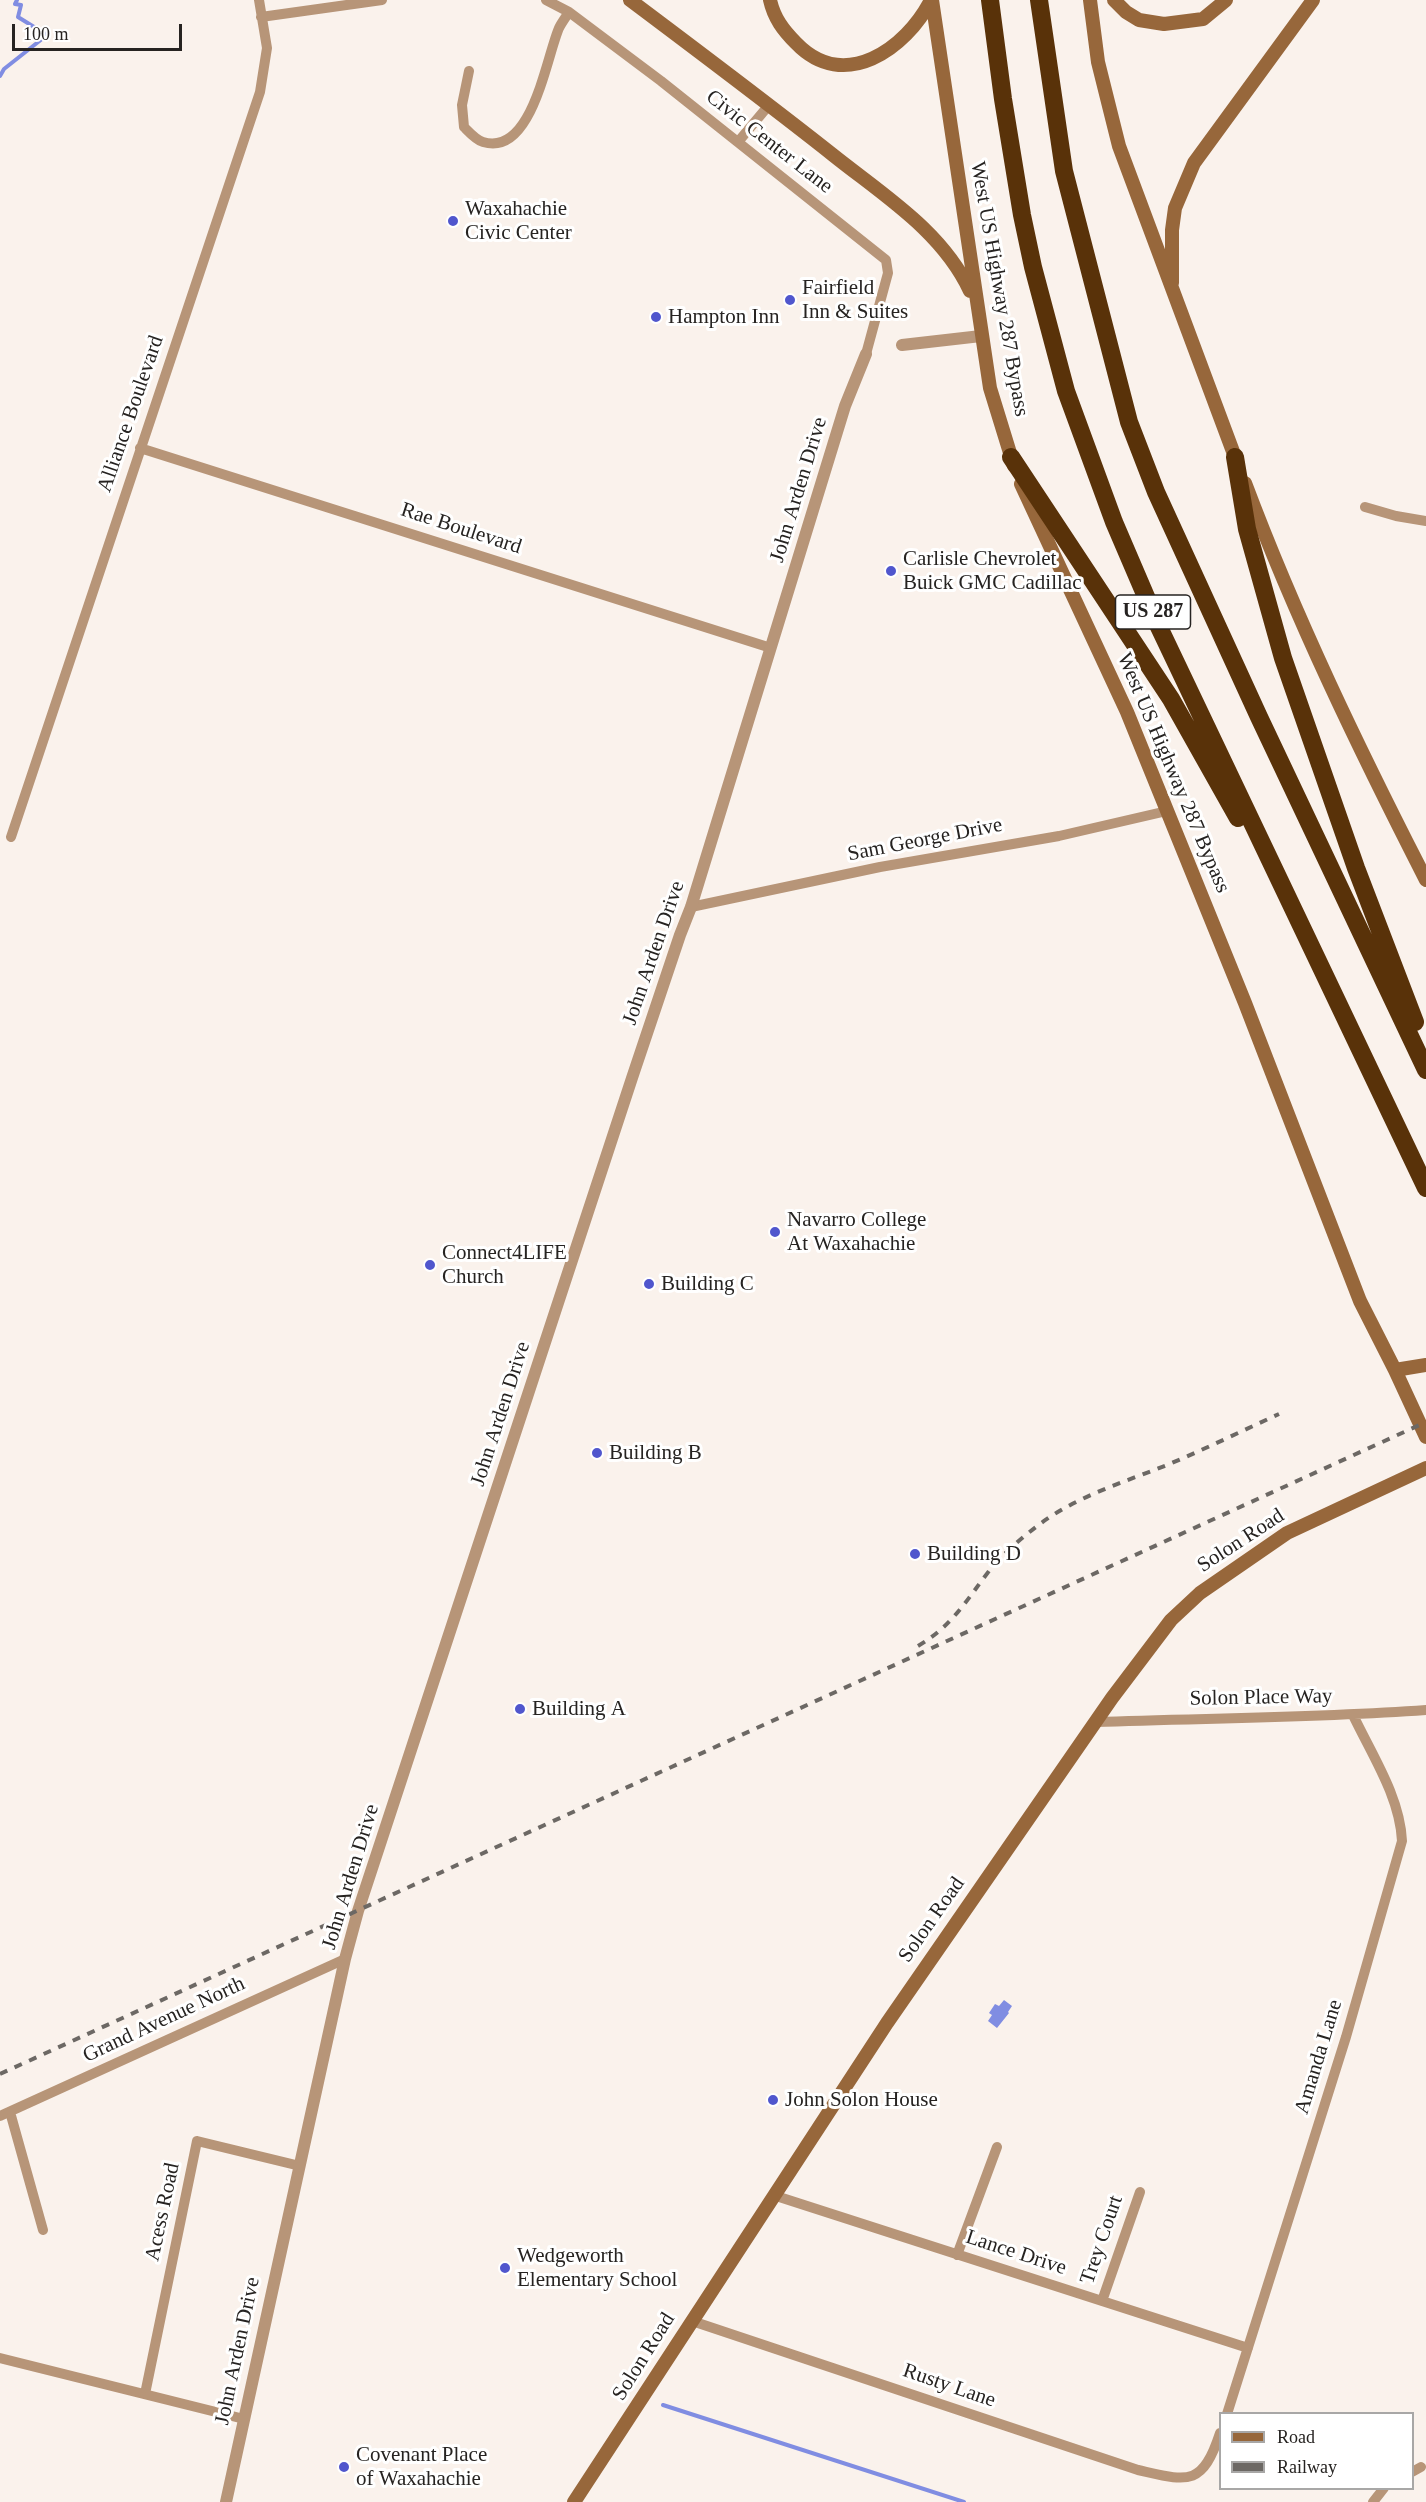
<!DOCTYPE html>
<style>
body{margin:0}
#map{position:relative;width:1426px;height:2502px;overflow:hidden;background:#faf2ec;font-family:Georgia,serif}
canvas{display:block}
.legend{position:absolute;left:1219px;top:2412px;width:195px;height:78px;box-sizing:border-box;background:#fff;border:2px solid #a8a7a6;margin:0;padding:8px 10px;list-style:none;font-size:18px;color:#262321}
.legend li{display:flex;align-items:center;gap:12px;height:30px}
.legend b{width:30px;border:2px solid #a8a7a6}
.scale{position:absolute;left:12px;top:24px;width:170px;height:27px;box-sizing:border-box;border:3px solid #262321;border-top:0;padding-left:8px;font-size:18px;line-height:21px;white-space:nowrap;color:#262321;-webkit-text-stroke:4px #fff;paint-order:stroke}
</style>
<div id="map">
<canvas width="1426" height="2502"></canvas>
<ul class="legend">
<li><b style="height:8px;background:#97673b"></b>Road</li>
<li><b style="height:8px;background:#6c6864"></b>Railway</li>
</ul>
<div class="scale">100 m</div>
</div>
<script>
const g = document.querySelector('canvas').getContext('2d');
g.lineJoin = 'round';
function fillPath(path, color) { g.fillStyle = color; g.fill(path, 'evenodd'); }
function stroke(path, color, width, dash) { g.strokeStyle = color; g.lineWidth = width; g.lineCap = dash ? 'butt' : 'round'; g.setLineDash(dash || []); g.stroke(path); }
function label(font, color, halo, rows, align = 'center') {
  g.font = font + ' Georgia,serif'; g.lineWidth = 6; g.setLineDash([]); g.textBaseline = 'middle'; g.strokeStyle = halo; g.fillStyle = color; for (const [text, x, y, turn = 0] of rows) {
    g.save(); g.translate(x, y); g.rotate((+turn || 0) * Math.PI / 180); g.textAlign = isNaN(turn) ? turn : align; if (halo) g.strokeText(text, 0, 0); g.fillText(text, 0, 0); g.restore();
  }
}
fillPath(new Path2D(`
 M1004 2000 1012 2006 1008 2012 1009 2013 997 2028 988 2021 992 2015 989 2013 995 2004 999 2006Z`), '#808de2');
stroke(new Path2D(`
 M0 76 4 69 47 35 18 17 21 5 15 4 17 0
 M663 2405 964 2502`), '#808de2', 4);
stroke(new Path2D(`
 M546 0 569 12 661 81 886 260 888 273 866 354
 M261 17 382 0
 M469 71 462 105 464 127C469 132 476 140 483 142 532 157 546 58 559 28 562 22 566 17 569 12
 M738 142 769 105
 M140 448 771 648
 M1365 507 1396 516 1426 521
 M11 837 260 92 267 48 259 0
 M691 907 880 867 1059 836 1167 811
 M1096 1722C1206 1718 1316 1718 1426 1710
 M10 2112 43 2230
 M0 2116 345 1959
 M773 2195 1248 2348
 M957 2255 997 2147
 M1102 2301 1140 2192
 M692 2321 1138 2470C1187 2481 1202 2488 1220 2433
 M0 2358 244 2419
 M145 2394 197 2141 300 2166
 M1227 2414 1346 2037 1402 1841C1400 1797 1372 1755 1353 1715
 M1412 2472 1421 2467
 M1373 2502 1384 2488`), '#b79578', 10);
stroke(new Path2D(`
 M902 345 981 336
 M226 2502 345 1959 358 1911 632 1078 680 935 691 907 845 406 866 354`), '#b79578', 12);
stroke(new Path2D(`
 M630 0C698 51 766 102 833 155 883 195 942 231 970 291
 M770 0C774 18 783 30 796 43 844 93 906 49 931 0
 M932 0 990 388 1014 466
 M1090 0 1098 62 1119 146 1238 465
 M1114 0 1126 12 1139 20 1164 24 1203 19 1226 0
 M1172 283V230L1175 208 1194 163 1313 0
 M1245 483C1296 619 1360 751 1426 880
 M1021 484 1127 712 1245 1003 1360 1301 1395 1370 1426 1437
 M1395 1370 1426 1365
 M574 2502 887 2023 1112 1698 1171 1620 1200 1593 1287 1533 1426 1468`), '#97673b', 14);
stroke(new Path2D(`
 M990 0 1003 99 1022 215 1033 267 1066 391 1114 522 1159 627 1426 1188
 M1039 0 1064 171 1129 422 1156 492 1259 717 1426 1070
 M1011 457 1171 699 1238 818
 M1235 457 1247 529 1283 658 1356 868 1415 1022`), '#593209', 18);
stroke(new Path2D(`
 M918 1646C952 1626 966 1601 989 1571 1002 1555 1019 1540 1036 1527 1074 1497 1122 1483 1167 1465 1205 1449 1242 1431 1279 1414
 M0 2074 1426 1422`), '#6c6864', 4, [8, 8]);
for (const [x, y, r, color] of [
 [453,221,6,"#5056cd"],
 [790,300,6,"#5056cd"],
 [656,317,6,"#5056cd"],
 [891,571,6,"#5056cd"],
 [775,1232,6,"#5056cd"],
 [430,1265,6,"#5056cd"],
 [649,1284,6,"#5056cd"],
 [597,1453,6,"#5056cd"],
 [915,1554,6,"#5056cd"],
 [520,1709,6,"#5056cd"],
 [773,2100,6,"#5056cd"],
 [505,2268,6,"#5056cd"],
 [344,2467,6,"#5056cd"]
]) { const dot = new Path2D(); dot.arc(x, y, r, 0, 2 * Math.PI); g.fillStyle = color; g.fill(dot); stroke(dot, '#fff', 2); }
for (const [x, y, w] of [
 [1153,612,75]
]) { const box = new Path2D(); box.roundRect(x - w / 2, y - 17, w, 34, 4.5); g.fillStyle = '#fff'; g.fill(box); stroke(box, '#262321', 1.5); }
label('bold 20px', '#262321', null, [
 ["US 287",1153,612]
]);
label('21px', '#262321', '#fff', [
 ["Civic Center Lane",769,142,38],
 ["West US Highway 287 Bypass",999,289,80],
 ["Alliance Boulevard",131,414,-71],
 ["John Arden Drive",799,490,-73],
 ["Rae Boulevard",461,529,18],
 ["West US Highway 287 Bypass",1173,773,67],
 ["Sam George Drive",925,840,-11],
 ["John Arden Drive",654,953,-71],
 ["John Arden Drive",501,1414,-72],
 ["Solon Road",1241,1541,-33],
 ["Solon Place Way",1261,1698,-1],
 ["John Arden Drive",351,1877,-73],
 ["Solon Road",932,1920,-55],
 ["Grand Avenue North",164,2020,-25],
 ["Amanda Lane",1319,2057,-73],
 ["Acess Road",163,2212,-78],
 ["Trey Court",1102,2240,-71],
 ["Lance Drive",1016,2253,18],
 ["John Arden Drive",238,2351,-78],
 ["Solon Road",644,2357,-58],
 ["Rusty Lane",949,2386,19]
]);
label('21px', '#262321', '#fff', [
 ["Waxahachie",465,209],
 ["Civic Center",465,233],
 ["Fairfield",802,288],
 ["Inn & Suites",802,312],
 ["Hampton Inn",668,317],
 ["Carlisle Chevrolet",903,559],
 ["Buick GMC Cadillac",903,583],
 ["Navarro College",787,1220],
 ["At Waxahachie",787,1244],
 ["Connect4LIFE",442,1253],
 ["Church",442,1277],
 ["Building C",661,1284],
 ["Building B",609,1453],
 ["Building D",927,1554],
 ["Building A",532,1709],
 ["John Solon House",785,2100],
 ["Wedgeworth",517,2256],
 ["Elementary School",517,2280],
 ["Covenant Place",356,2455],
 ["of Waxahachie",356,2479]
], 'left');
</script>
